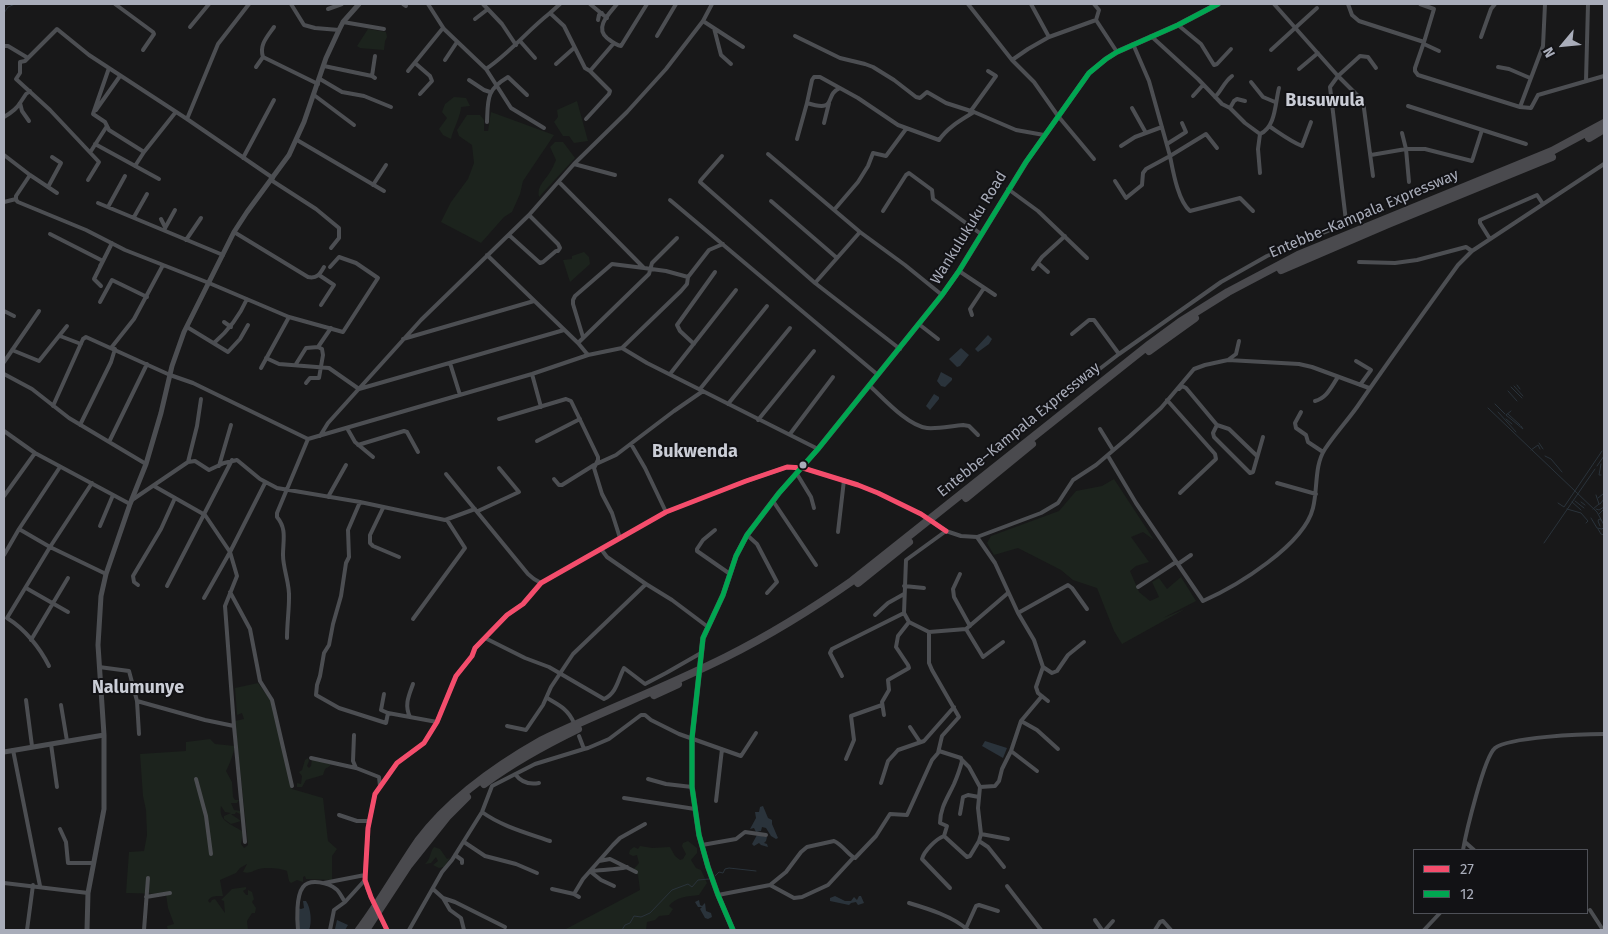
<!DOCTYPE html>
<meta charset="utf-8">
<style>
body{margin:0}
#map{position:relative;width:1608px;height:934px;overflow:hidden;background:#181819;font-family:"Fira Sans",sans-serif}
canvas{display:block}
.frame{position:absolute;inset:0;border:5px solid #a9adba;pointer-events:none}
.legend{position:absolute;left:1413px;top:849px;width:175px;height:65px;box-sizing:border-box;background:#121215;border:1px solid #4e5057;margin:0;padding:6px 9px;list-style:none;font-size:15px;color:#a9adba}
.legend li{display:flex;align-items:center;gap:10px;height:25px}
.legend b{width:25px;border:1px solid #4e5057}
.north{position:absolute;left:1538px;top:20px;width:50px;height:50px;-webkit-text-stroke:4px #121215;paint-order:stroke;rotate:242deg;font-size:14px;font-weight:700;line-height:20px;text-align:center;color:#a9adba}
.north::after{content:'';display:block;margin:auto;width:18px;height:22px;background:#a9adba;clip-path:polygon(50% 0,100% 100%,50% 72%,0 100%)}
</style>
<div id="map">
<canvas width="1608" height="934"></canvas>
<div class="frame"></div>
<ul class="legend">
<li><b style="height:6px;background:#f44d6c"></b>27</li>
<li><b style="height:6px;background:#00a651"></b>12</li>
</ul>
<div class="north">N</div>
</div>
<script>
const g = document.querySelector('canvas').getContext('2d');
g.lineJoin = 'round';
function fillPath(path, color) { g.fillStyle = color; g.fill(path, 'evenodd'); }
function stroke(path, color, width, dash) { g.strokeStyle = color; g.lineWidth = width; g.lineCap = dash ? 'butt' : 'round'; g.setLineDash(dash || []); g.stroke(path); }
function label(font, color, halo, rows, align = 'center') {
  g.font = font + ' "Fira Sans",sans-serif'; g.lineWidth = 4; g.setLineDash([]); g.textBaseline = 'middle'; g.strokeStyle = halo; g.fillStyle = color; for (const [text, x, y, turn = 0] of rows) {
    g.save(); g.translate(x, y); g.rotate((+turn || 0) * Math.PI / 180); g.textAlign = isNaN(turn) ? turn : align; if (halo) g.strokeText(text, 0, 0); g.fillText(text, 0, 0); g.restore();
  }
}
fillPath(new Path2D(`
 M368 29 386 32 387 37 385 41 384 50 360 48 357 46Z
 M454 97 466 98 470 106 461 107C461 115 453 130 451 139L443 135 439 129 447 118 442 112 445 104Z
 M577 101 588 141 574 143 569 136H563L554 122 558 117 557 110Z
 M491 112 554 135 523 181 520 194 512 212 504 217 481 243 441 222 451 202 468 179 474 163 472 145 459 136 457 130 467 115H480L484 120V131H488Z
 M555 142H563L575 158 539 197C537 185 545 181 550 172 553 168 554 164 556 160L550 147Z
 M584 252 589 257 590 264 570 282 563 260 572 259V256Z
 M1114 479 1154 540 1143 532 1131 537 1149 562 1136 566 1130 571 1139 592 1150 601 1159 597 1152 582 1159 578 1167 589 1181 577 1196 601 1163 618 1185 609 1122 644 1114 631 1097 588 1073 580 1061 570 1018 548 994 555 987 543 991 536 1059 511 1076 491 1102 486Z
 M258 683 271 701 292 789 323 798 328 841 337 849 332 856V880L306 879 305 876 303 877V882L297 880 291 883 289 881 287 871C280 868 266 867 259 869 252 871 250 874 243 872L247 864 240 868 236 873 220 880 223 896C217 896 211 895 208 901L210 903 212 900 215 899 225 913 224 901 221 900 232 889 246 887V889L243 891 246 895H248V890L252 892 254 899 252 902 256 908 255 913H252L247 921 248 930H168L167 926 174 924 168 908 166 894 126 893 129 852 144 851 147 835 146 810 143 796 140 754 186 751V742L210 739 215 744 235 746C234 752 229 766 226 771L232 782 233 797 235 800H239L237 803H231L234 810 242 811 240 814 236 812 235 814H231L241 821 231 824 224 819V816L231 813 225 812 221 806C218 821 231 824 242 831L243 833 241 844 244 848 248 845 235 721 244 719 242 713 237 715 235 688Z
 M308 758 309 761 307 766 309 768 311 766 312 759 330 764V766L325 769 323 775 306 780 302 787H297V783L301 784 302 776 299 772 302 770 305 760Z
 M688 841 697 848V853L691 860 696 868 701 870 707 883 699 895C689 896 675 897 669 906L673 909 669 915 659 916 655 920 647 922 646 930H564L640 890 638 875 632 871 639 863 637 855 633 856 629 854 630 850 634 847 638 849 640 846 652 848 670 847 675 856 680 860 683 859 686 854 682 846 683 843Z
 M434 847 440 849 447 859 450 858 444 867 439 868 433 865 438 861 436 857 431 863 425 864C431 859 430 851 434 847Z`), '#1c231d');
fillPath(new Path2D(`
 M988 335 992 339 989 344 978 352 975 349Z
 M961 348 969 355 960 366 957 367 949 359Z
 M941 372 952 378V380L945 387 941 386 937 381Z
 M934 394 939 397V399L930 410 926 406Z
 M985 741 1007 748 1003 758 982 746Z
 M763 806 768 818 772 820V824L778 838 776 839 771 836 766 828 762 827 761 831 756 832 754 828 750 829 756 818 755 812H759L760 807Z
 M757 835 767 837 766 841 764 843 767 844 768 847 761 845 759 843 754 846 752 844Z
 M835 896 845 901H851L854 897 857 900 859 896H861L864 903 858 905 856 902 851 903 849 905 830 901V898Z
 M699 900 700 905 702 906 705 903 706 911 711 913 712 917 708 919 705 918 700 909 702 907H698L695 902Z
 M303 901H306C311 908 312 923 309 930H298V908L301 909 304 908Z
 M337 920 348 925 345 930 335 929Z`), '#2a333b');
stroke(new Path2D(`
 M4 13 8 7 15 4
 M1517 385 1520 389
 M1514 386 1523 396
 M1511 387 1522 398
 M1508 391 1517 401
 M1495 404 1505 414
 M1488 408 1597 512 1604 525
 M1511 411 1506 415 1523 429 1521 426
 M1498 412 1516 432
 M1508 414 1520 425
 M1506 419 1512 424
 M1539 443 1543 449
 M1531 450 1538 445 1540 449
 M1545 456 1551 459 1562 472
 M1597 466 1604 456
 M1601 475H1599L1601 464
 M1598 498 1603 494
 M1575 501 1584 508
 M1572 502 1581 510
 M1581 502 1585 505
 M1558 503 1564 507 1602 451
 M1599 504H1600L1604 499
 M1567 509 1581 513 1588 521 1586 523
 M1593 509 1599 504 1596 495
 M1596 509 1599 510 1604 507
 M1599 514 1604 509
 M1591 518 1597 528 1602 529 1604 527
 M1600 526 1598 521 1599 519 1601 520
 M1598 529 1601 534 1604 535
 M1544 543 1595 469
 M715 876 719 872 723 873 725 869 729 868 756 871
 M622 930 625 925 630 923 634 916 641 917 650 913 672 890 688 884 692 887 698 880 709 879`), '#2a333b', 1);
stroke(new Path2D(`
 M115 4 153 32 154 34 143 50
 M249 4 218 44 187 119 273 178
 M291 4 304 25 315 28 339 30
 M403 4 406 6
 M428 4 444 29 486 69 511 108 544 128
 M483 4 502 24 516 45
 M590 4 607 18
 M617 4C610 13 594 27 607 38 611 41 615 45 621 46L647 4
 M968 4 1012 60 1034 82 1058 116 1094 159
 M1031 4 1049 37 1096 20
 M1094 4 1099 10 1096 20
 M1274 4 1338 76 1363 101 1373 176
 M1348 4 1352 15 1359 21 1424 42 1415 68V71L1418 75 1520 107 1531 108 1538 95 1604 76
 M1420 4 1434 9 1424 42
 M328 9 342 4
 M550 13 560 4
 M475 19 488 9
 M598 20 599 15 602 13
 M1096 20 1117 52
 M703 21 743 47
 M343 22 384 29
 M1178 25 1201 44 1214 65 1217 64 1231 49
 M190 27 209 4
 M714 28 721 55 731 64
 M657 36 676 4
 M795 36 840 58 865 64 873 67 894 80 916 97 920 98 927 92 946 103 974 112
 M1151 36 1198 79 1222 104 1230 108 1245 123 1260 134 1258 149 1260 173
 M1481 37 1491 9 1495 4
 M520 41 535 58
 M1424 44 1439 51
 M4 46H8L28 58
 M1271 50 1317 8
 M263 57C259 45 267 37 274 27
 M445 60 457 42
 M1012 60 1028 49 1049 37
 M415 63 430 76 432 81 420 94
 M556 64 574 48
 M324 66 372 76 375 78
 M256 67 263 57 318 84
 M1498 67 1509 69 1530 78
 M109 68 93 114 105 122 109 130 144 152
 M486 69C511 52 527 31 550 13L564 26 585 68 590 71 610 91 609 94 586 119
 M1299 69 1318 53
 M408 71 443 28
 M590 71 614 43
 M372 76 375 56
 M320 79 342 92 364 96 391 107
 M469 80 484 90 490 92
 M1586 81 1588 4
 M1251 82 1263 97 1275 102
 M840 88C823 95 839 113 807 103L812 80 814 77H820L858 98 898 125 939 140C948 127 961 120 974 112L1016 130 1044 135
 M314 95 354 125
 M1193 96 1203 85
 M1215 97C1222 90 1224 82 1232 76
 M1408 106 1526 144
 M1520 107 1543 46 1545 4
 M1132 108 1146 133
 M1230 108 1234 101 1237 99 1245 101
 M96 110 120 76
 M970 112 996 76 988 71
 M4 117C9 114 17 109 20 103
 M29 121 22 111 20 103 26 94 30 91
 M487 122C488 99 486 90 508 77L527 95
 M824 123 829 103
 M1269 126C1281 134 1290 141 1302 146L1311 122
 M1402 133 1406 149 1409 182
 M1260 134C1276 127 1275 103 1279 88
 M797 139 807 103
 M297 140 384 191
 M95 144 159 179
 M1167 144 1186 132 1182 123
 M1121 146 1135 137 1162 127
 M1217 148 1206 134 1170 156C1173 171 1178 201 1190 211L1240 198 1253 211
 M91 151 107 126
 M768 154 860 232 815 283
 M4 155 30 175 57 193
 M1371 155 1406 149H1425L1472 161 1482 130
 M722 156 701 180 700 182 815 283 900 349
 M243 158 274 100
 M574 164 615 175
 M135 166 144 152 175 113
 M30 175 16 196V200L18 202 86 230 125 250 209 283 289 317 343 332 378 278 356 263 339 257 330 267
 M88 180 99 162 50 110 16 79 20 73V62L25 61 57 29 89 55 187 119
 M271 180 316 209 339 228V238L331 248
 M1115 181 1126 198 1142 185 1143 173 1146 169 1170 156 1149 81 1133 44
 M559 182 644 268 666 271 688 277 687 284 681 291 622 348
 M373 185 386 165
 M48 187 61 163 52 157
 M1008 189 1038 211 1087 258
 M670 200 878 375
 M771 201 837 258
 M4 202 16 199
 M98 203 223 255
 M108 207 125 176
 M834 210 858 182 868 166 873 153 886 156 906 129
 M883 211 906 175 909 173 932 190 933 199 981 234
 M134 217 147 194
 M161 219 165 227
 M164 230 175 210
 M234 232 308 277C317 279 320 274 324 267
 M860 232 905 265 942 295
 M50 234 103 261 112 243
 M509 235 540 263 543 262 556 251H558L560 248 558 244 529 215
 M1490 239 1480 223V220L1537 195 1543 204
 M186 240 201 218
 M487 255 578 343 588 355
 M1359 262 1395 263 1417 260 1466 247 1472 251
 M1038 263 1048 272
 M100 266 103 261 94 279 101 286
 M1033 269 1042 257 1065 236
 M959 271 995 295
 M319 275 334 285 321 305
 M688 277 709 250 723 244
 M100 302 112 280 147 297
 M4 311 14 316
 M972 315 970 309 984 288
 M224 322 231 327
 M920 325 938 339
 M187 327 228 352 240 339 248 325
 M1072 334 1089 320H1094L1119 354
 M60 336 81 344
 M583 337 573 304V300L575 296 612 264 644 268
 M403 339 534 301
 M214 343C229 330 239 317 247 299
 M578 343 649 274 652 263 677 238
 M694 344 680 331 677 325 715 272
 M111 348 134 319 163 265
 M12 350 39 361 67 326
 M266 358 279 364 329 368 359 389 564 330
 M1228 360 1236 354 1239 341
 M1356 361 1371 370 1360 385
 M4 362 39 311
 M450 363 460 395
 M296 364 306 348 318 347 331 328
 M261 368 289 317
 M4 374 32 389 69 418 146 464
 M532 374 541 407
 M670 374 736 290
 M306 383 310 378H319L323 355 322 349 318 347
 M870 386C883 398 908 426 927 428 938 429 951 426 963 425L969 426 978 435
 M700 389 767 306
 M1179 389 1182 386 1186 388 1217 425 1213 433 1214 437 1250 473 1253 472 1263 437
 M1167 400 1215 454 1216 459 1180 493
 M1315 401C1327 398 1331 387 1338 377
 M728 404 790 328
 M1054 404 1119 354 1221 282 1267 256 1345 224 1346 221 1330 87 1338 76 1360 56 1368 57 1376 68
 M53 406 83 339 86 337 170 375 193 383 308 439 532 374 588 355 622 348 647 363 818 449
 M1301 412 1295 423 1296 428 1306 435 1308 442 1323 452
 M499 419 566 399 571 401 598 457V460L594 468 602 494 612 513 620 538
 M758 420 814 351
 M80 425 111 362 115 349
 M1217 425 1229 429 1257 456
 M347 428 355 442 373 457
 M1100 429 1113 450
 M4 431 35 453 130 504
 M790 434 833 377
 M320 436 328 423 421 320 529 215 574 164 627 112 666 69 703 21 712 4
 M537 441 580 419
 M109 442 147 364
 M631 444 645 468 666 512
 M358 445 404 431 407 432 418 452
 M1108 456 1136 503 1203 601C1237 586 1304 545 1313 508 1318 488 1314 466 1325 449 1335 434 1347 421 1357 407 1390 359 1424 312 1458 265L1472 251 1604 164
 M188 462 197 426 201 399
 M219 466 231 425
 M446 474 528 574 534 579 541 583
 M797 474 811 497 814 508
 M554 479 559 485H562L594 465 616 455 674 411 703 391
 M1277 483 1316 494
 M154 486 205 515 230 552 204 598
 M4 496 35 453
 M328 497 346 465
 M132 500 188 462 195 461 209 470 224 463 237 460 260 479 277 488 360 502 445 520 475 509
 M773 501 816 565
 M360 502 348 530 349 557 346 563 341 596 333 624 329 645 324 653 320 676 317 685 316 695 339 708 386 723 388 713 437 722
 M383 508 370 535V543L373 546 399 557
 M478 511 519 492 499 468
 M100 526 113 495
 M19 529 60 467
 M715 530 703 540 697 549V551L730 574
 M838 532 844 480
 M747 535 757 544 777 582 767 593
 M977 537 995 563 1018 613 1034 640 1043 667 1036 687 1038 693 1048 701
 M4 555 19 529 50 547 106 574
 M1178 564 1191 555
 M960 574 953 589 954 597 970 626
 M646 584 672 600 708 627
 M138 585 134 582 133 576 161 529 175 498
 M167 586 232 460
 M904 586 924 588
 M1138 587 1176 562
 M26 588 68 612
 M230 592 250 629 260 681 272 700 292 786
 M1008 593 966 629 929 632 909 622 904 613 906 560 946 531 961 536 977 537 1041 513 1058 503 1073 480 1096 465 1130 436 1161 408 1194 369 1205 365 1228 360 1299 364 1312 367 1369 388
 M1018 613 1068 585 1072 588 1087 609
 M875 615 888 603 904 594
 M413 619 465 548 447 520
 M966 629 983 657 1003 642
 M287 638C287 624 289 611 289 598 290 584 283 569 283 555 283 540 287 529 277 517V513L308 439
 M485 638 525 658 549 667 604 699C617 693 618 679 624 668L645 684 666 673 701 653
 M31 640 68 578
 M49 666C40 648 25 629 7 618L50 547 92 483
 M99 667 129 671 137 701 139 734
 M1043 667 1052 673 1057 671 1068 655 1084 642
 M842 676 830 653 832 649 904 613
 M384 694 381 710 388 713
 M547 698C559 705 568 709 574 723
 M26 700 32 746
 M137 701 205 720 234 726 225 606 237 576 230 552 265 483
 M61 705 67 741
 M884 715 882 702 889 690 888 680 909 668 908 665 896 647 898 636 909 622
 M410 717C404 705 409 695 413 684
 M1021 721 1037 730 1058 749
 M234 726 245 842
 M507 726 526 730 543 705 551 687 573 654 646 584 607 557 601 549
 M910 727 920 742
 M354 735 353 761 356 768 379 777 380 786
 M579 736 584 749 588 748 609 739 641 715H645L651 720 679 734 741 756 756 733
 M51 744 57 787
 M13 750 40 886
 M939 751 961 758 962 761C960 769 957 777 954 784 948 797 940 808 940 823L947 826 944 836C936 839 924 851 922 859L950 888
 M1011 751 1021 721 1042 696
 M311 758 356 768
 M846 759 854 740 851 716 882 705
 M515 774C521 782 529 785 539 783
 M196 779 206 816 211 854
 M648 779 666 784 692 787
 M881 783 888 761 898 750 924 741 954 707
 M980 787 995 786 999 781 1002 769 1011 751 1037 771
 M624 798 695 809
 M716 801 722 749
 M482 812C501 826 527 833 550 841
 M960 814 963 797 968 795 979 797
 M339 815 357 821H369
 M60 829 66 842 68 863H94
 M981 834 1008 839
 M944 836 967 857 970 856 979 841 981 834 978 808 980 787 969 767 962 760
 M979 841 988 847 1004 867
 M464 842 485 856 516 864 537 873
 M1465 842 1474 850
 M702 845 736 839 745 832 766 835
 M1463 850C1466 833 1484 757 1495 748 1509 737 1583 734 1604 734
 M455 855 462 860V863
 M599 861 610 859 636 872
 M592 871C599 870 623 869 627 867
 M591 872 601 880 614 886
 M4 883 88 893
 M324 883 365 875
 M770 885 786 872 801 852 807 847 834 841C843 845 848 855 855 858L876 836 890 814 907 815 932 760 938 753 942 736 959 717 932 670 929 663V632
 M1007 886 1041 930
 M433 889 443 898 450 910 461 918 464 930
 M552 889 574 894 579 897
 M574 894 583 879 613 845 620 838 645 824
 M718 895 770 885 794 898 802 897 828 885 853 858
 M146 897 170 893
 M443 898 455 902 505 927
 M345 902 365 880
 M909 903C929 909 952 916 968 930
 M375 906 367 888 365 875 368 828 375 794 397 763 424 743 437 722 456 676 472 656 475 648 507 615 523 604 541 583 666 512 746 481 787 467 803 468 858 485 878 493 921 514 946 531
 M1590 910 1603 930
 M378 912 387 930
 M1095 920 1102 930
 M966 928 976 906 979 905 998 911
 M27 930 33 885
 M144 930 148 878
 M298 930C297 920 296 896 303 887 310 878 329 883 336 889 340 892 342 898 345 902L334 910 330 930
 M409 930 442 872 452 860 482 812 492 786 535 764 584 749
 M1105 930 1113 921
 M1155 930 1160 922 1163 921 1171 930
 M1424 930 1440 913`), '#4c4e52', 4);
stroke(new Path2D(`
 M4 752 104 735
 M87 930 88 893 104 809V735L98 645 101 596 106 574 130 504 146 464 161 413 172 366 184 332 234 232 247 212 289 155 304 122 326 58 339 30 343 22 359 4`), '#4c4e52', 5);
stroke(new Path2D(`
 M733 930 718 895 708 867 699 835 692 787V738L703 638 723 595 736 556 747 535 779 493 818 449 942 295 959 271 1026 162 1089 73 1106 59 1117 52 1178 25 1218 4`), '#4b4c50', 5.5);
stroke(new Path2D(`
 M1589 138 1604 129
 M1281 270 1388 224 1552 157
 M1149 351 1195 318
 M966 498 1032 444
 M858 583 909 542
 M654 695 678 684
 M484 784C514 762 545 745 578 729
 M359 930C380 902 398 870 418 841 450 798 496 766 542 740 603 711 666 687 726 657 770 635 812 609 852 581L1150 344 1180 322 1228 292 1298 255 1552 151 1604 123
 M366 930 408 866 447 817 467 797`), '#4a4a4e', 8);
stroke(new Path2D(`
 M387 930 371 897 365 880 368 828 375 794 397 763 424 743 437 722 456 676 472 656 475 648 507 615 523 604 541 583 666 512 746 481 787 467 803 468 858 485 878 493 921 514 946 531`), '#f44d6c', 5);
stroke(new Path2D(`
 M733 930 718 895 708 867 699 835 692 787V738L703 638 723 595 736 556 747 535 779 493 818 449 942 295 959 271 1026 162 1089 73 1106 59 1117 52 1178 25 1218 4`), '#00a651', 5);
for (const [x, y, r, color] of [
 [803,465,4.5,"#a9adba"]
]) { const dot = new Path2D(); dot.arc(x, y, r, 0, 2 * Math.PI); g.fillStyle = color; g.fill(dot); stroke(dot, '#121215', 2); }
label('15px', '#a9adba', '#121215', [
 ["Entebbe–Kampala Expressway",1364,214,-23],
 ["Wankulukuku Road",969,228,-58],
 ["Entebbe–Kampala Expressway",1019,430,-39]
]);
label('bold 18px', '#cacdd6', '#121215', [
 ["Busuwula",1325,101],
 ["Bukwenda",695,452],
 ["Nalumunye",138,688]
]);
</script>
